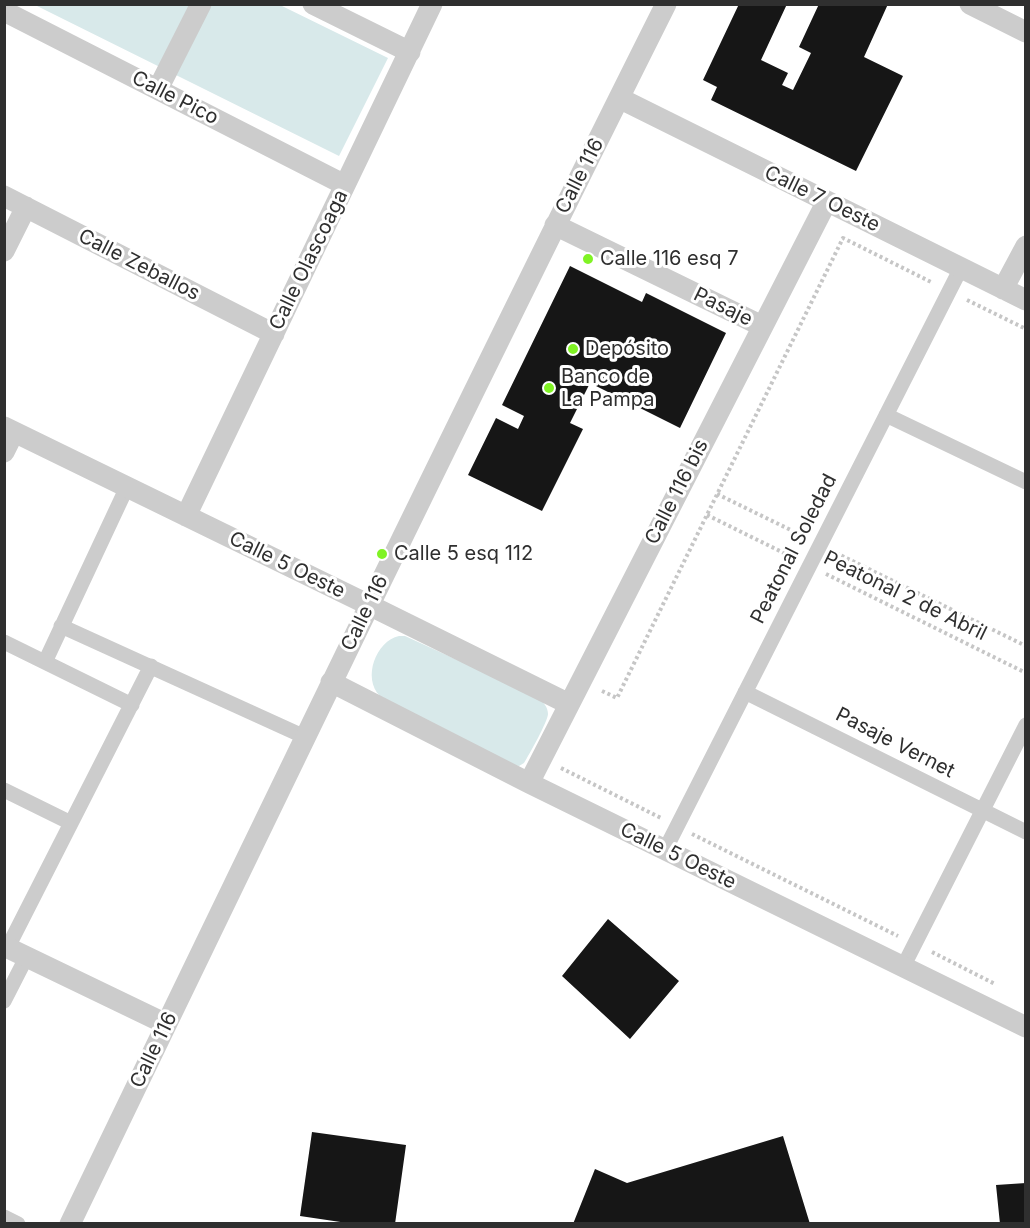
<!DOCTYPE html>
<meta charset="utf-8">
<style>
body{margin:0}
#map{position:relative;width:1030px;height:1228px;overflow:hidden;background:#fff;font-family:Inter,sans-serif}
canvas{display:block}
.frame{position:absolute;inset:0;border:6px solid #2f2f2f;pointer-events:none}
</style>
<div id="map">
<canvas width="1030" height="1228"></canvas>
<div class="frame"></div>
</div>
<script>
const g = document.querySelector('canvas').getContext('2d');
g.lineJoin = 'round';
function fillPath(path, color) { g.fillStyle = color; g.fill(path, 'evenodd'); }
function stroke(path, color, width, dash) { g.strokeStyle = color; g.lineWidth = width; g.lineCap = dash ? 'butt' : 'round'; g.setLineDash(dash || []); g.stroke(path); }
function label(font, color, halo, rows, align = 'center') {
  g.font = font + ' Inter,sans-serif'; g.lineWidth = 6; g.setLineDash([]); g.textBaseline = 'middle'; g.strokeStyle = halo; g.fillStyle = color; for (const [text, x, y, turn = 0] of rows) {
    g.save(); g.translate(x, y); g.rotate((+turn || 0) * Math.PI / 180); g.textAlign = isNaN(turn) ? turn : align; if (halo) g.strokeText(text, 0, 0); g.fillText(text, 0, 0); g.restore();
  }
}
fillPath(new Path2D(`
 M35 5H280L388 58 339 156Z
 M399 636H405L538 697C543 702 548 707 548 714 548 721 529 755 524 763L519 766 513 765 380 696C362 678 376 641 399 636Z`), '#d8e9ea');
fillPath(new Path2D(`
 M739 4H787L761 60 788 73 782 85 793 90 811 53 799 47 819 4H888L864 57 903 76 856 171 711 100 717 87 703 80Z
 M570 266 642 302 646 293 726 333 680 428 590 383 570 423 583 429 542 511 468 475 496 418 518 429 524 416 502 405Z
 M608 919 679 981 630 1039 562 976Z
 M312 1132 406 1145 395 1224H354L300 1216Z
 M783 1136 810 1224H573L595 1169 627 1183Z
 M1026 1183V1224H1000L996 1185Z`), '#161616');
stroke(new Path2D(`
 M967 300 1026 329
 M717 494 803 536
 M707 515 792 557
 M836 553 1026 646
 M826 574 1026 673
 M602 691 617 698 843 238 933 283
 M561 768 661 818
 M692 834 898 936
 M932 952 995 984`), '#c6c6c6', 4, [3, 3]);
stroke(new Path2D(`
 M886 415 1026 482
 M61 626 305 737
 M4 642 132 705
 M45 662 127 487
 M745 692 1026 832
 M4 790 71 823
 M665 850 961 268
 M8 947 151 666
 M903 967 1026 725
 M4 1001 27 956
 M4 1217 18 1224`), '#ccc', 15);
stroke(new Path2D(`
 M313 4 410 52
 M970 4 1026 32
 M4 11 345 185
 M158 89 201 4
 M619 98 1026 300
 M4 196 274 334
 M555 225 762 326
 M4 251 26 207
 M1003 289 1026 246
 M4 427 369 605 569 704
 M4 452 14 432
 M186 516 432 4
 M331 682 529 783 1026 1027
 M529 783 827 201
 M4 946 166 1024
 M70 1224C267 816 463 409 666 4`), '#ccc', 21);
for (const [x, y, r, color] of [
 [588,259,6,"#80f324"],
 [573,349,6,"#80f324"],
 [549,388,6,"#80f324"],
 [382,554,6,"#80f324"]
]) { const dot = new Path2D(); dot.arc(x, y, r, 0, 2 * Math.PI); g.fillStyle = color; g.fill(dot); stroke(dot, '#fff', 2); }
label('20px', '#2f2f2f', '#fff', [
 ["Calle Pico",175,98,27],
 ["Calle 116",580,176,-63],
 ["Calle 7 Oeste",822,199,26],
 ["Calle Olascoaga",309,260,-64],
 ["Calle Zeballos",139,265,27],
 ["Pasaje",723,307,26],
 ["Calle 116 bis",677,492,-63],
 ["Peatonal Soledad",794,549,-63],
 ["Calle 5 Oeste",287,565,26],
 ["Peatonal 2 de Abril",905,596,26],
 ["Calle 116",365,613,-64],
 ["Pasaje Vernet",895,743,27],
 ["Calle 5 Oeste",678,856,26],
 ["Calle 116",154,1050,-64]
]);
label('20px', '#2f2f2f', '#fff', [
 ["Calle 116 esq 7",600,259],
 ["Depósito",585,349],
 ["Banco de",561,377],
 ["La Pampa",561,400],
 ["Calle 5 esq 112",394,554]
], 'left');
</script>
